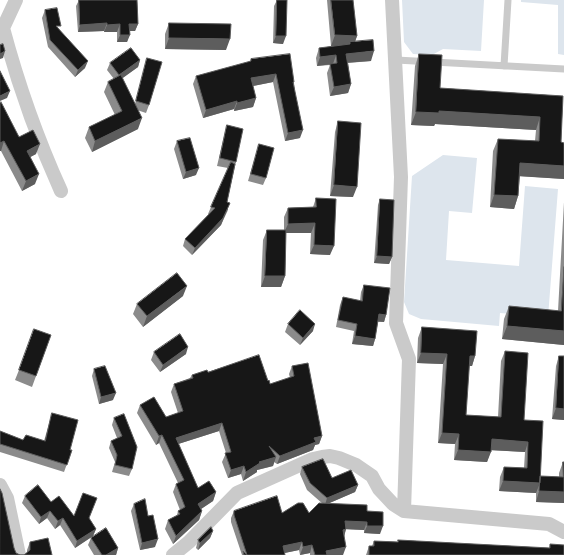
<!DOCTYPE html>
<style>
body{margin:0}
canvas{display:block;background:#fff}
</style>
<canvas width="564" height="555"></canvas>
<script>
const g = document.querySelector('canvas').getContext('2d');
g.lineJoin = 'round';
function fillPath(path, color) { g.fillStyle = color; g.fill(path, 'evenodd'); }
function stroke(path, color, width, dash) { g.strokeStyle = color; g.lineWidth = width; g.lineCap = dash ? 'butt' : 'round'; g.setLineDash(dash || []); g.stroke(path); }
fillPath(new Path2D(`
 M402 0H484L481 51 443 49 432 55 413 54 404 42Z
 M521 0H564V55L558 54V5L521 2Z
 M443 155 477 158 472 213 449 211 446 260 519 266 525 186 558 189 548 317 500 313 499 326 421 319 409 314 404 302 412 176Z`), '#dde5ed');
stroke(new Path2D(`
 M396 60 564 69
 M504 66 508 0`), '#cacaca', 7);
stroke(new Path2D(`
 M16 0 3 28C18 84 37 138 61 191
 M392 0 401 177 396 323 409 359 404 511
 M0 485 7 498 19 555
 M173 555 189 542 237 493 313 459 322 457 330 456 339 458 356 465 372 476 379 489 393 504 404 511 549 524 564 532`), '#cacaca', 14);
fillPath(new Path2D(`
 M79 0H137L138 24 135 31H130L127 42H117V32H104V31L78 32 76 6Z
 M277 0H287L283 44 273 43 274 6Z
 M327 0H353L357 36 355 42 371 61 348 63 351 84 348 93 330 96 327 73 330 65 317 66 316 58 319 48 334 46H331Z
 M45 10 59 29 85 68 75 77 48 47 42 18Z
 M169 23 226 50 165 49V34Z
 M419 54 440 88 563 96 561 142 564 143V179L520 176 518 196 514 209 490 207 493 151 498 139 535 141 536 130 435 124 434 126 411 125 415 66Z
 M147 58 149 105 146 113 137 110 138 129 92 152 85 138 89 127 115 115 104 92 108 82 114 79 107 70 110 63 140 60 138 67 122 78 135 104 145 65Z
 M251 59 294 82V83L300 138 285 141 273 82 253 86 256 98 253 107 234 111V109L203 118 193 84 196 76 250 62Z
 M0 103 19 137 36 154 30 157 35 184 22 191 1 151Z
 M338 121 353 197 330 196 335 132Z
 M227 125 236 162 227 202 228 210 221 225 192 255 183 246 185 239 209 214H208L211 207 228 168 217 166 225 132Z
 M177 141 196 175 183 179 174 149Z
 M259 144 266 178 263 185 248 181Z
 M316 198 330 255 310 254 311 233H286L285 276 281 287H261L263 240 267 230H284V217L288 208 313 207Z
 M380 199 392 257 389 264 374 263 378 205Z
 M564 202V345L502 339 504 319 509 306 558 311Z
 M364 285 386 315 384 322H378L375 339 373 346 352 344 354 331 336 327 340 305 343 297 360 301 361 292Z
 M183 296 143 327 133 314 137 304Z
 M288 324 313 331 300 345 285 332Z
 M422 327 475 356 472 366H469L466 415 498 417 501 361 505 351 540 476 559 477V473L563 462H564V503L536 502V493L499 491 500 477 504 467 524 468 525 452 491 450 487 462 454 460 455 444 438 443 443 364 417 363 418 338Z
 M51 335 32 387 15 380 19 370Z
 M154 352 186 354 160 372 151 360Z
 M559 356 564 420 552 419 556 366Z
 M292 366 322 436 319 444 315 445 313 450 277 464 274 462 273 466 257 470V472L243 481 241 474 228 478 222 462 226 453 219 431 178 444 198 488 216 492 213 501 201 509 202 511 199 520 173 544 165 529 168 520 177 515 178 511 180 510 173 492 176 484 178 483 159 443 156 445 137 413 140 405 166 417 178 413 171 392 174 384 190 378 192 375 208 372 268 381 270 384 290 378 289 374Z
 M94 369 113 400 99 404 92 376Z
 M52 413 70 450H72L64 472 0 452V431L23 440 44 441Z
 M124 414 132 469 129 476 112 472 115 462 109 448 111 441 117 438 112 425 114 418Z
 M302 467 332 478 358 485 355 492 327 504 367 511 380 534 364 533V530L346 529 344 536 343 555H310V553L300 555 299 550 284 553 285 555H242L231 522V518L234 511 282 513H309L323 504 307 490 300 474Z
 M25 496 51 502 74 516 89 518 96 529 93 536 75 548 60 525 55 529 47 518 39 524 22 503Z
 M134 504 155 547 140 550 131 511Z
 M213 531 210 538 198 550 196 548 198 540Z
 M91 538 118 548 116 555H94L88 545Z
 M398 540 549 548 550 544 564 555H366L369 546H372L374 541 398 542Z
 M30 542 52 555H0L14 548 16 553 20 555H24L27 553V550Z`), '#8b8b8b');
fillPath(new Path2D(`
 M107 23 104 31 78 32 80 25Z
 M120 24 117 32H104L107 25Z
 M129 24H138L135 31H127Z
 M120 35H130L127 42H117Z
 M335 35 357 36 353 47 350 44V42L349 47 331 46Z
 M276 36H286L283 44 273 43Z
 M169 38 230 39 226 50 165 49Z
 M5 51 3 58 0 59V54Z
 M374 51 371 61 343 63 346 54Z
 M336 55 333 64 317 66 320 57Z
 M140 60 138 67 116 83 119 75Z
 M88 61 85 68 75 77 78 70Z
 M276 74 273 82 248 87 251 78Z
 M351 84 348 93 330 96 334 87Z
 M10 91 7 98 0 101V96Z
 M256 98 253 107 234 111 237 103Z
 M237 101 234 109 203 118 206 110Z
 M439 111 540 117 536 130 435 124 434 126 411 125 416 112Z
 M142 118 138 129 92 152 95 141Z
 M303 130 300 138 285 141 288 133Z
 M4 141 1 151H0V143Z
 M40 144 36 154 23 161 27 151Z
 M520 163 564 166V179L516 176Z
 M199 168 196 175 183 179 186 172Z
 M39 174 35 184 22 191 26 181Z
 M334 185 357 187 353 197 330 196Z
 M494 195 518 196 514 209 490 207Z
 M230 203 221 225 192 255 195 248Z
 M315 223 311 233H284L288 224Z
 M314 245 334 246 330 255 310 254Z
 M377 256 392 257 389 264 374 263Z
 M265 276H285L281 287H261Z
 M187 286 183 296 143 327 147 316Z
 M379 314 386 315 384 322 376 321Z
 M315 324 313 331 300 345 303 338Z
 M507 326 564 331V345L502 339Z
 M355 336 375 339 373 346 352 344Z
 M188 347 186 354 160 372 163 365Z
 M421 353 447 354 443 364 417 363Z
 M470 356H475L472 366H466Z
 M116 393 113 400 99 404 101 397Z
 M556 408 564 409V420L552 419Z
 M222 423 219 431 172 446 176 438Z
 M442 433 459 434 455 444 438 443Z
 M162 435 159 443 156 445 159 436Z
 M322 436 319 444 315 445 313 450 277 464 280 456 314 438Z
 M492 439 528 442 525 452 488 450Z
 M458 450 491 452 487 462 454 460Z
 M276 457 273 466 257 470V472L243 481 246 472 259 462Z
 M244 466 241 474 228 478 231 470Z
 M503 481 540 483 536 493 499 491Z
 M358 485 355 492 325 505 327 498Z
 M539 491 564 492V503L536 502Z
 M216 492 213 501 195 513 198 504Z
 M50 511 47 518 39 524 41 517Z
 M202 511 199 520 173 544 176 536Z
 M63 518 60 525 55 529 58 521Z
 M345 521 367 522 364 530 342 529Z
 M367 526H383L380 534 364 533Z
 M96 529 93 536 75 548 77 541Z
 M346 529 344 537 343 530Z
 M213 531 210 538 198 550 200 543Z
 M158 539 155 547 140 550 142 543Z
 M302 542 299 550 280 554 283 546Z
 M312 545 310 553 300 555 303 547Z
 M346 547 343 555H325L326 551Z
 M118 548 116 555H106Z`), '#5d5d5d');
const building = new Path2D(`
 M79 0H137L138 24H129L130 35H120V24L107 25V23L80 25Z
 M277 0H287L286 36H276Z
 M331 0H353L357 36 335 35Z
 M57 8 61 26H56L88 61 78 70 50 40 45 10Z
 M169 23 231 24 230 39 169 38Z
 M373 40 374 51 346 54 351 84 334 87 330 64 337 63 336 55 320 57 319 48 350 44V42Z
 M3 44 5 51 0 54V45Z
 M131 48 140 60 119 75 110 63Z
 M290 54 294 82H293L303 130 288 133 276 74 251 78 256 98 237 103V101L206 110 196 76 251 61V59Z
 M419 54 442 55 440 88 563 96 561 142 564 143V166L520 163 518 196 494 195 498 139 539 141 540 117 439 111V113L416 112Z
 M147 58 162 62 149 105 136 101Z
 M0 71 10 91 0 96Z
 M121 75 142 118 95 141 89 127 122 111 108 82Z
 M1 102 19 137 33 130 40 144 27 151 39 174 26 181 4 141 0 143V103Z
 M338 121 361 123 357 187 334 185Z
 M227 125 243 129 236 162 220 158Z
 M190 138 199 168 186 172 177 141Z
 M259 144 274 148 266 178 251 174Z
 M231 162 235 164 227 202 230 203 223 218 195 248 185 239 215 208 211 207Z
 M316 198 336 199 334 246 314 245 315 223 288 224V208L316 207Z
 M380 199 394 200 392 257 377 256Z
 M267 230H286L285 276H265Z
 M564 267V331L507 326 509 306 561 311Z
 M177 273 187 286 147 316 137 304Z
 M364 285 390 288 386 315 379 314 375 339 355 336 357 324 338 320 343 297 362 301Z
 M300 310 315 324 303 338 288 324Z
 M422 327 477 331 475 356H470L466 415 501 417 505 351 528 353 524 420 543 421 540 483 503 481 504 467 527 468 528 442 492 439 491 452 458 450 459 434 442 433 447 354 421 353Z
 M34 329 51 335 36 376 19 370Z
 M180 334 188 347 163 365 154 352Z
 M259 355 268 381 269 380 270 384 294 376 292 366 308 363 322 436 314 438 316 442 280 456 269 446 276 457 259 462 260 463 246 472 244 466 231 470 225 453 231 452 222 423 176 438 198 488 209 481 216 492 198 504 202 511 176 536 168 520 180 514 178 511 185 507 176 484 184 480 162 435 159 436 140 405 154 397 166 417 183 411 174 384 193 378 192 375 207 370 208 372Z
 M559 356H564V409L556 408Z
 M105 366 116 393 101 397 94 369Z
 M52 413 78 420 70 450H72L67 465 0 444V431L23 440 26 435 45 441Z
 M124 414 137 447 132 469 115 465 117 455 111 441 122 436 114 418Z
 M323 459 332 478 351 470 358 485 327 498 310 483 302 467Z
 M563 462H564V492L539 491 540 476 563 477Z
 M38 485 51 502 59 496 74 516 83 493 97 498 89 518 96 529 77 541 63 518 58 521 50 511 41 517 25 496Z
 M0 489 2 493 14 548 16 553 20 555H24L30 550V542L48 538 52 555H0Z
 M277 496 282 513 298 503H303L309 513 319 503 367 505V511L383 512V526H367V522L345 521 346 529 343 530 346 547 326 551 327 555H315L312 545 303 547 302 542 283 546 285 555H244L243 551 247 555 234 515V511Z
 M145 499 148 516 153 515 158 539 142 543 134 504Z
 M211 527 213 531 200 543 198 540Z
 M106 528 118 548 106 555H102L91 538Z
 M398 540 550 548V544L564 545V555H369V546H374V541L398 542Z`);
fillPath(building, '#171717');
stroke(building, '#5d5d5d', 1);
</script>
